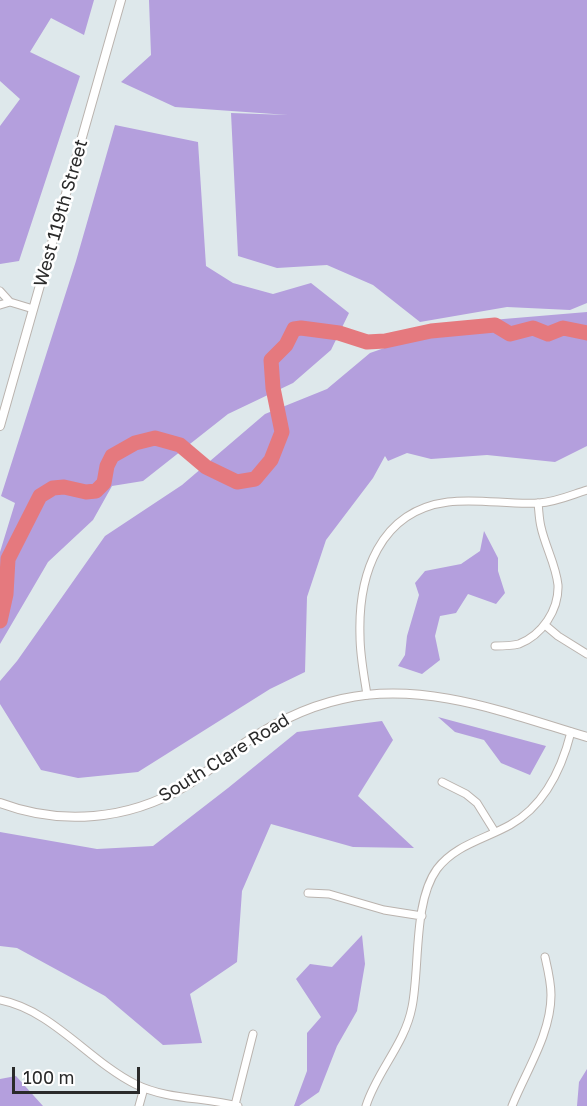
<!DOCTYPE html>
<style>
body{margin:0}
#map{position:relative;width:587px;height:1106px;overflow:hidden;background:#dee8eb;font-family:"Golos Text",sans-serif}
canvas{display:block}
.scale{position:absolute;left:12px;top:1067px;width:128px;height:27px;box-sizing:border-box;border:3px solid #2a2a2a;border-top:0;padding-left:8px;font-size:18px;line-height:21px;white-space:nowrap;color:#2a2a2a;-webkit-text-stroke:4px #fff;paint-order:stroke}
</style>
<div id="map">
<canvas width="587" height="1106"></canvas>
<div class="scale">100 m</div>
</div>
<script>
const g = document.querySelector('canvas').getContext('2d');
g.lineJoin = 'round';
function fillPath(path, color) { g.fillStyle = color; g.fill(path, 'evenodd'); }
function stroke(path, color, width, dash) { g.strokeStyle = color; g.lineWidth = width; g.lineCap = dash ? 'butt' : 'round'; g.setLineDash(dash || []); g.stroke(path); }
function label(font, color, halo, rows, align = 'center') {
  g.font = font + ' "Golos Text",sans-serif'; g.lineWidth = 5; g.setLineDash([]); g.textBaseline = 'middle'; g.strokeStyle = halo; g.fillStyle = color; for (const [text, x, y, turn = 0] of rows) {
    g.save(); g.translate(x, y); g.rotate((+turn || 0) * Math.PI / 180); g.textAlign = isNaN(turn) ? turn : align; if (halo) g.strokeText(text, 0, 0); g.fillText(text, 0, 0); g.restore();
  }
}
fillPath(new Path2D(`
 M0 0H94L84 35 51 18 30 52 80 76 19 261 0 264V126L20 99 0 81Z
 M149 0H587V303L570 310 507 307 420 322 373 285 327 265 277 268 238 256 231 113 288 115 175 107 121 82 151 55Z
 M115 125 198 142 206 266 233 283 273 294 311 283 349 313 331 350 293 383 228 414 143 481 112 486 93 520 48 562 0 644V552L15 503 1 496 76 261Z
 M587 312V446L555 462 487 455 431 459 407 453 388 461 385 456 373 478 326 540 307 597 305 672 270 689 138 772 78 778 41 770 0 704V681L17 661 105 536 182 485 265 414 327 389 370 353 456 323Z
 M484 531 498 558V571L505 593 496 604 468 594 456 613 440 616 435 636 440 660 422 674 398 666 405 655 407 636 419 595 415 583 425 571 461 564 480 551Z
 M438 717 546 746 530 775 501 763 484 740 455 732Z
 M382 721 393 740 358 796 414 848 353 847 271 824 242 891 237 962 190 994 202 1043 163 1045 105 996 17 948 0 946V832L97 849 153 846 228 788 297 732Z
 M362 935 365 964 357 1011 337 1046 319 1092 299 1106H294L307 1071V1033L321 1017 296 979 310 964 332 967Z
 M587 1069V1106H577L579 1082Z
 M16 1076 43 1106H0V1079Z`), '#b49fdd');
stroke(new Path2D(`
 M0 621 6 594 8 559 40 496 53 488 64 487 86 492 96 491 104 483 107 466 112 456 135 443 155 438 180 445 206 467 237 482 255 479 271 460 282 432 273 388 271 360 286 345 294 329 301 328 339 333 367 342 385 341 431 331 495 325 510 334 533 328 548 334 563 328 587 333`), '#e5797e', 15);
const minor = new Path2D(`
 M0 291 10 302
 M0 305 10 302 33 309
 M545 625 558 636 587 654
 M495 646C503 646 511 646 519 644 542 635 559 610 558 585 556 565 545 546 541 527 539 519 539 511 538 503
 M367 695C364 675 360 656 360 636 358 575 379 511 448 502 478 498 509 505 539 503 556 502 571 495 587 490
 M442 782 466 794 477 803 495 832
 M308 893 329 894 384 910 422 916
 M0 1000C52 1010 89 1061 135 1084 167 1100 204 1097 238 1106
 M235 1105 253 1034
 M139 1106 144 1088
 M366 1106C377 1071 405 1044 412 1007 420 968 413 902 437 869 455 845 485 839 510 825 544 806 562 768 571 732
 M512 1106C526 1071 551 1034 551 995 551 982 548 970 545 957`);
const tertiary = new Path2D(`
 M0 426 121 0
 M0 803C61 826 128 820 184 787 201 777 216 764 232 752 266 727 301 708 342 699 425 680 509 714 587 737`);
stroke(minor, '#bab3ae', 9);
stroke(tertiary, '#bab3ae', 10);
stroke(minor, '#fff', 7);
stroke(tertiary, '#fff', 8);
label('18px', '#2a2a2a', '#fff', [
 ["West 119th Street",61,213,-74],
 ["South Clare Road",224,758,-32]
]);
</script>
